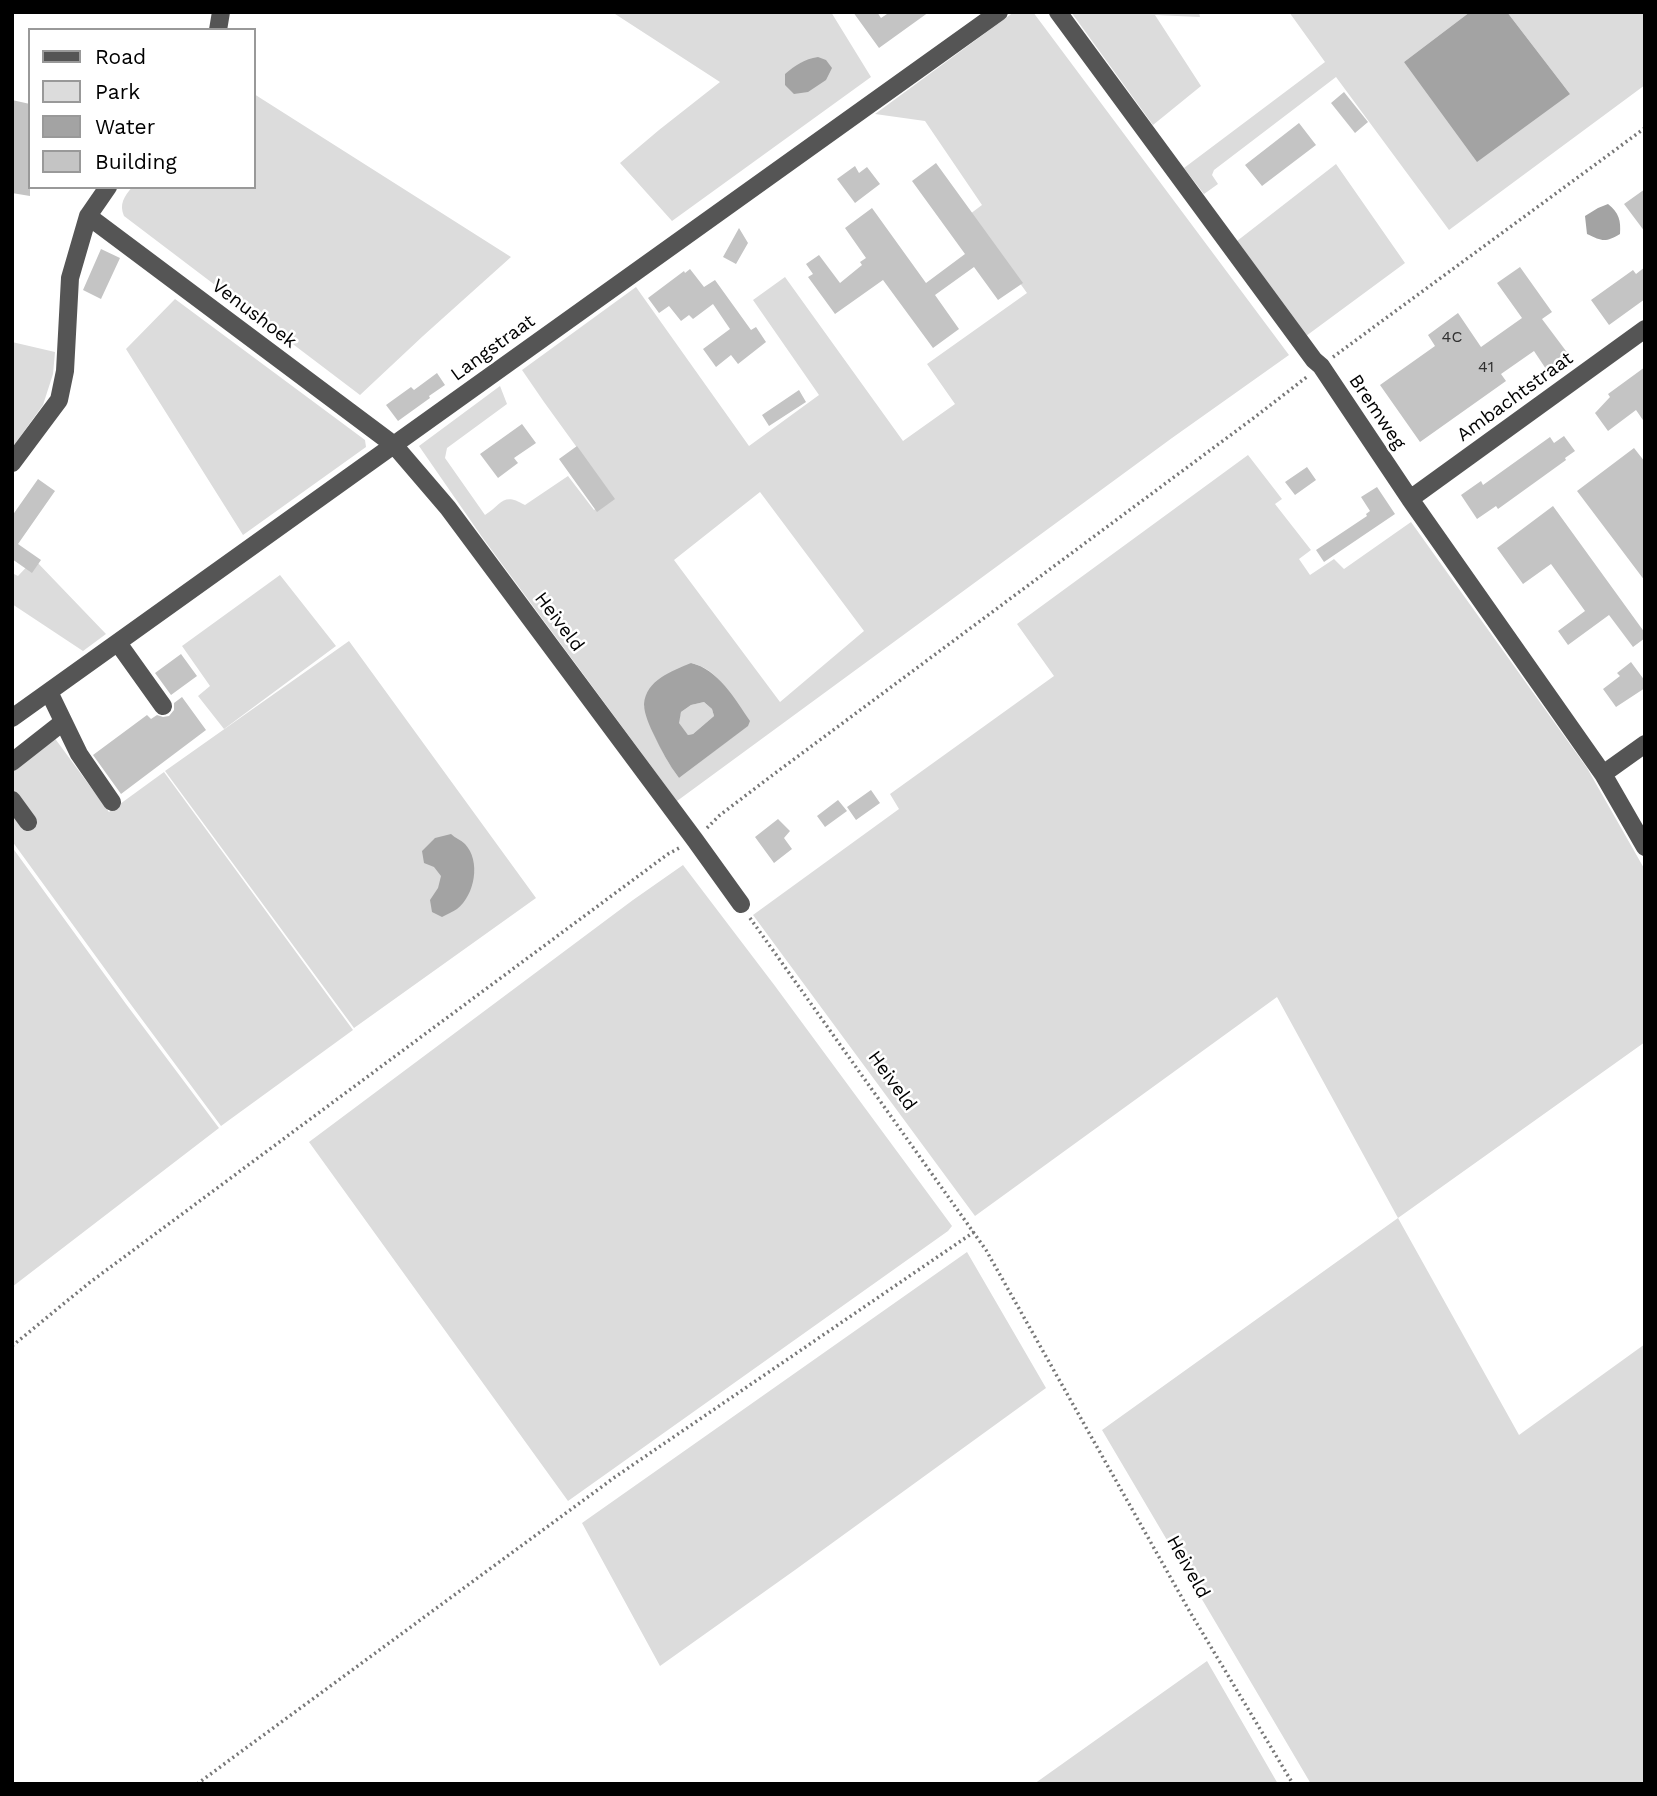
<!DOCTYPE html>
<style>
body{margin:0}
#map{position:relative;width:1657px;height:1796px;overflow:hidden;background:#fff;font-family:"Work Sans",sans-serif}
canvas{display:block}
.frame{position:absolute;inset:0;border:14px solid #000;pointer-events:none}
.legend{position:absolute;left:28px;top:28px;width:228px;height:161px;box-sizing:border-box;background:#fff;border:2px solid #999;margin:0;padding:9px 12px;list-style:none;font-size:21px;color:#000}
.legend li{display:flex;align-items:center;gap:14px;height:35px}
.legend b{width:35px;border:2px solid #999}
</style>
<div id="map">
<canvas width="1657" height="1796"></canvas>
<div class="frame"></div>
<ul class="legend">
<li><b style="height:9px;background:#555"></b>Road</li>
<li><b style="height:19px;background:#dcdcdc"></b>Park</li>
<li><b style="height:19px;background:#a3a3a3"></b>Water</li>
<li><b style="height:19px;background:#c4c4c4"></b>Building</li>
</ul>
</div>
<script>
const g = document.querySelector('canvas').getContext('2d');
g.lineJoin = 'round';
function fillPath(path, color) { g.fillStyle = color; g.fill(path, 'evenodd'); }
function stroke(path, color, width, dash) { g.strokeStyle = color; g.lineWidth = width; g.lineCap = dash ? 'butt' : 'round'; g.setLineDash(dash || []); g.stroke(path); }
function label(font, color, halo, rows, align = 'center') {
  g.font = font + ' "Work Sans",sans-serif'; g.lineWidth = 5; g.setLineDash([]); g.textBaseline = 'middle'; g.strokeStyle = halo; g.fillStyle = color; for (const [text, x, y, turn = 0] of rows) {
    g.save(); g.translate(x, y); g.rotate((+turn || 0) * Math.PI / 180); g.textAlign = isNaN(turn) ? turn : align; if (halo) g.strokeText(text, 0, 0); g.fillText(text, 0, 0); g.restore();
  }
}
fillPath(new Path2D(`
 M612 12H831L871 77 672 221 620 163 659 130 720 82Z
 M1014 12H1033L1289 355 1172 438 677 801 482 537 419 446 500 386 507 404 447 448 445 458 485 515C503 503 503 492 525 505L568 476 594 510 612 496 544 402 522 370 636 287 749 446 819 395 753 300 785 277 903 441 955 404 927 364 1027 293 970 214 982 205 925 121 875 114ZM760 492 864 631 780 702 674 560ZM691 663C721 669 734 702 747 726L679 778C663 756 652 732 644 706Z
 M1071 12H1199L1200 17 1155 15 1201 86 1153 125Z
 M1289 12H1470L1404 62 1570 94 1507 12H1645V85L1449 230 1336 77 1214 170 1212 175 1218 184 1204 194 1184 168 1325 62Z
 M254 94 511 257 423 336 360 395 124 216C119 204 124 197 132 187H254Z
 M1336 164 1405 263 1306 336 1237 241Z
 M175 299 365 440 366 447 243 535 126 349Z
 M12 342 55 352 53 374 43 405 12 448Z
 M1248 455 1282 499 1275 504 1311 550 1299 559 1310 575 1334 559 1344 569 1411 522 1587 768 1645 870V1042L1398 1218 1519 1435 1645 1344V1784H1311L1102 1430 1398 1218 1277 997 975 1216 753 915 899 809 890 794 1054 676 1017 624Z
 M34 559 106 634 83 651 12 604V573L18 576Z
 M280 575 336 646 224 729 198 696 210 686 182 646Z
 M349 641 536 898 354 1028 165 771Z
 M704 702 712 709 714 716 693 734 688 735 678 723 681 712 691 705Z
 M48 729 109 812 164 772 353 1030 221 1126 129 1002 12 841V755Z
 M12 847 126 1004 219 1128 12 1287Z
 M683 865 775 986 952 1226 948 1231 568 1501 309 1142 633 900Z
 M967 1252 1046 1388 795 1570 660 1666 582 1523Z
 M1207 1661 1278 1784H1034Z`), '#dcdcdc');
fillPath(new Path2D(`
 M1470 12H1507L1570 94 1477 162 1404 62Z
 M818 57 826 60 832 68 826 80 808 92 794 94 785 85V74C796 65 804 59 818 57Z
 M1608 204C1619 213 1621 220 1620 234 1605 243 1602 241 1587 234L1585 216 1598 208Z
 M691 663C718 669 735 699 750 721L748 726 679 778C669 765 661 750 654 735 650 727 644 714 644 704 646 680 672 671 691 663ZM704 702 712 709 714 716 693 734 688 735 679 723 681 712 691 705Z
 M451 834C455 838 461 840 465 844 481 861 475 895 457 909 453 912 447 914 442 917L432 912 430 900 438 888 441 876 434 867 424 863 422 851 435 838Z`), '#a3a3a3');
fillPath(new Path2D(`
 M853 12H877L881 18 890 12H929L879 48Z
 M1344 92 1368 122 1355 133 1331 103Z
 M12 100 30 104V196L12 193Z
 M1299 123 1316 145 1262 186 1245 165Z
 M936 163 1023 283 998 300 974 267 935 295 959 329 933 348 883 280 835 314 808 277 813 274 806 264 819 255 840 283 862 265 860 262 866 258 845 228 872 208 926 283 965 254 912 181Z
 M855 166 859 173 867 167 880 184 855 203 837 179Z
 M1645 189V232L1624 204Z
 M739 228 748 243 736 264 723 257Z
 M101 249 120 258 101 299 83 290Z
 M1520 267 1552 312 1542 319 1569 355 1546 369 1534 351 1501 374 1506 381 1420 442 1380 385 1435 346 1428 335 1458 313 1481 347 1522 318 1497 283Z
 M1645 267V299L1609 325 1591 300 1633 270 1636 274Z
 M690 269 704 287 715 280 751 330 756 327 766 342 738 364 731 355 716 367 703 349 730 329 713 304 693 319 689 315 681 321 669 306 659 313 648 298 684 271 685 273Z
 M1645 367V423L1636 410 1608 431 1595 413 1610 397 1608 394Z
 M437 373 445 385 429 396 430 398 398 421 386 405 411 387 414 390Z
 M799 390 806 402 769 426 762 415Z
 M522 424 536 443 514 458 518 463 498 478 480 454Z
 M1564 436 1575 451 1565 458 1566 460 1498 509 1496 506 1477 519 1461 495 1481 481 1483 485 1550 437 1554 443Z
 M577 446 615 499 597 512 559 459Z
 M1634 448 1645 462V581L1577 491Z
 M1307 467 1316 480 1295 495 1285 482Z
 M38 479 55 491 18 544 41 560 32 573 12 559V516Z
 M1377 487 1395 514 1324 562 1316 550 1367 516 1366 514 1370 511 1361 497Z
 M1553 506 1645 633V638L1633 647 1609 615 1568 645 1558 631 1585 611 1551 564 1523 584 1497 548Z
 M181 654 197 676 171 695 155 673Z
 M1631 662 1645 681V688L1616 707 1603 689 1620 676 1617 673Z
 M182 697 206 730 121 794 93 755 147 715 151 719 157 715 163 717 169 716 174 710V703Z
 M871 790 880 803 856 820 847 807Z
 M838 800 847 811 825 827 817 816Z
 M778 819 790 831 784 838 792 849 774 863 755 837Z`), '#c4c4c4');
stroke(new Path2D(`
 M1333 357 1645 128
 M707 828 720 815 774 774 1255 417 1308 376
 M750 918 986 1250 1190 1612 1293 1784
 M12 1346 89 1283 668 854 681 847
 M197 1784 615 1477 974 1232`), '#777', 3.5, [2, 3.5]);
stroke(new Path2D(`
 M1058 12 1314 360 1321 366 1410 499 1603 774 1645 847
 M218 30 221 12
 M88 216 394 445 448 508 695 840 741 904
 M12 463 59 400 65 371 70 278 88 216 108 187
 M1410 499 1645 329
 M118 643 163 706
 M49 692 79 754 112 802
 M12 718 999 12
 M12 762 63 722
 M1603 774 1645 744
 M12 800 28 822`), '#555', 18);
label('16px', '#313131', null, [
 ["4C",1452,337],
 ["41",1486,367]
]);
label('19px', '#000', '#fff', [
 ["Venushoek",254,314,37],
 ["Langstraat",493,348,-36],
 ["Ambachtstraat",1515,397,-36],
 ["Bremweg",1377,412,56],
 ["Heiveld",559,622,53],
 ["Heiveld",892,1081,54],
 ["Heiveld",1188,1567,61]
]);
</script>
